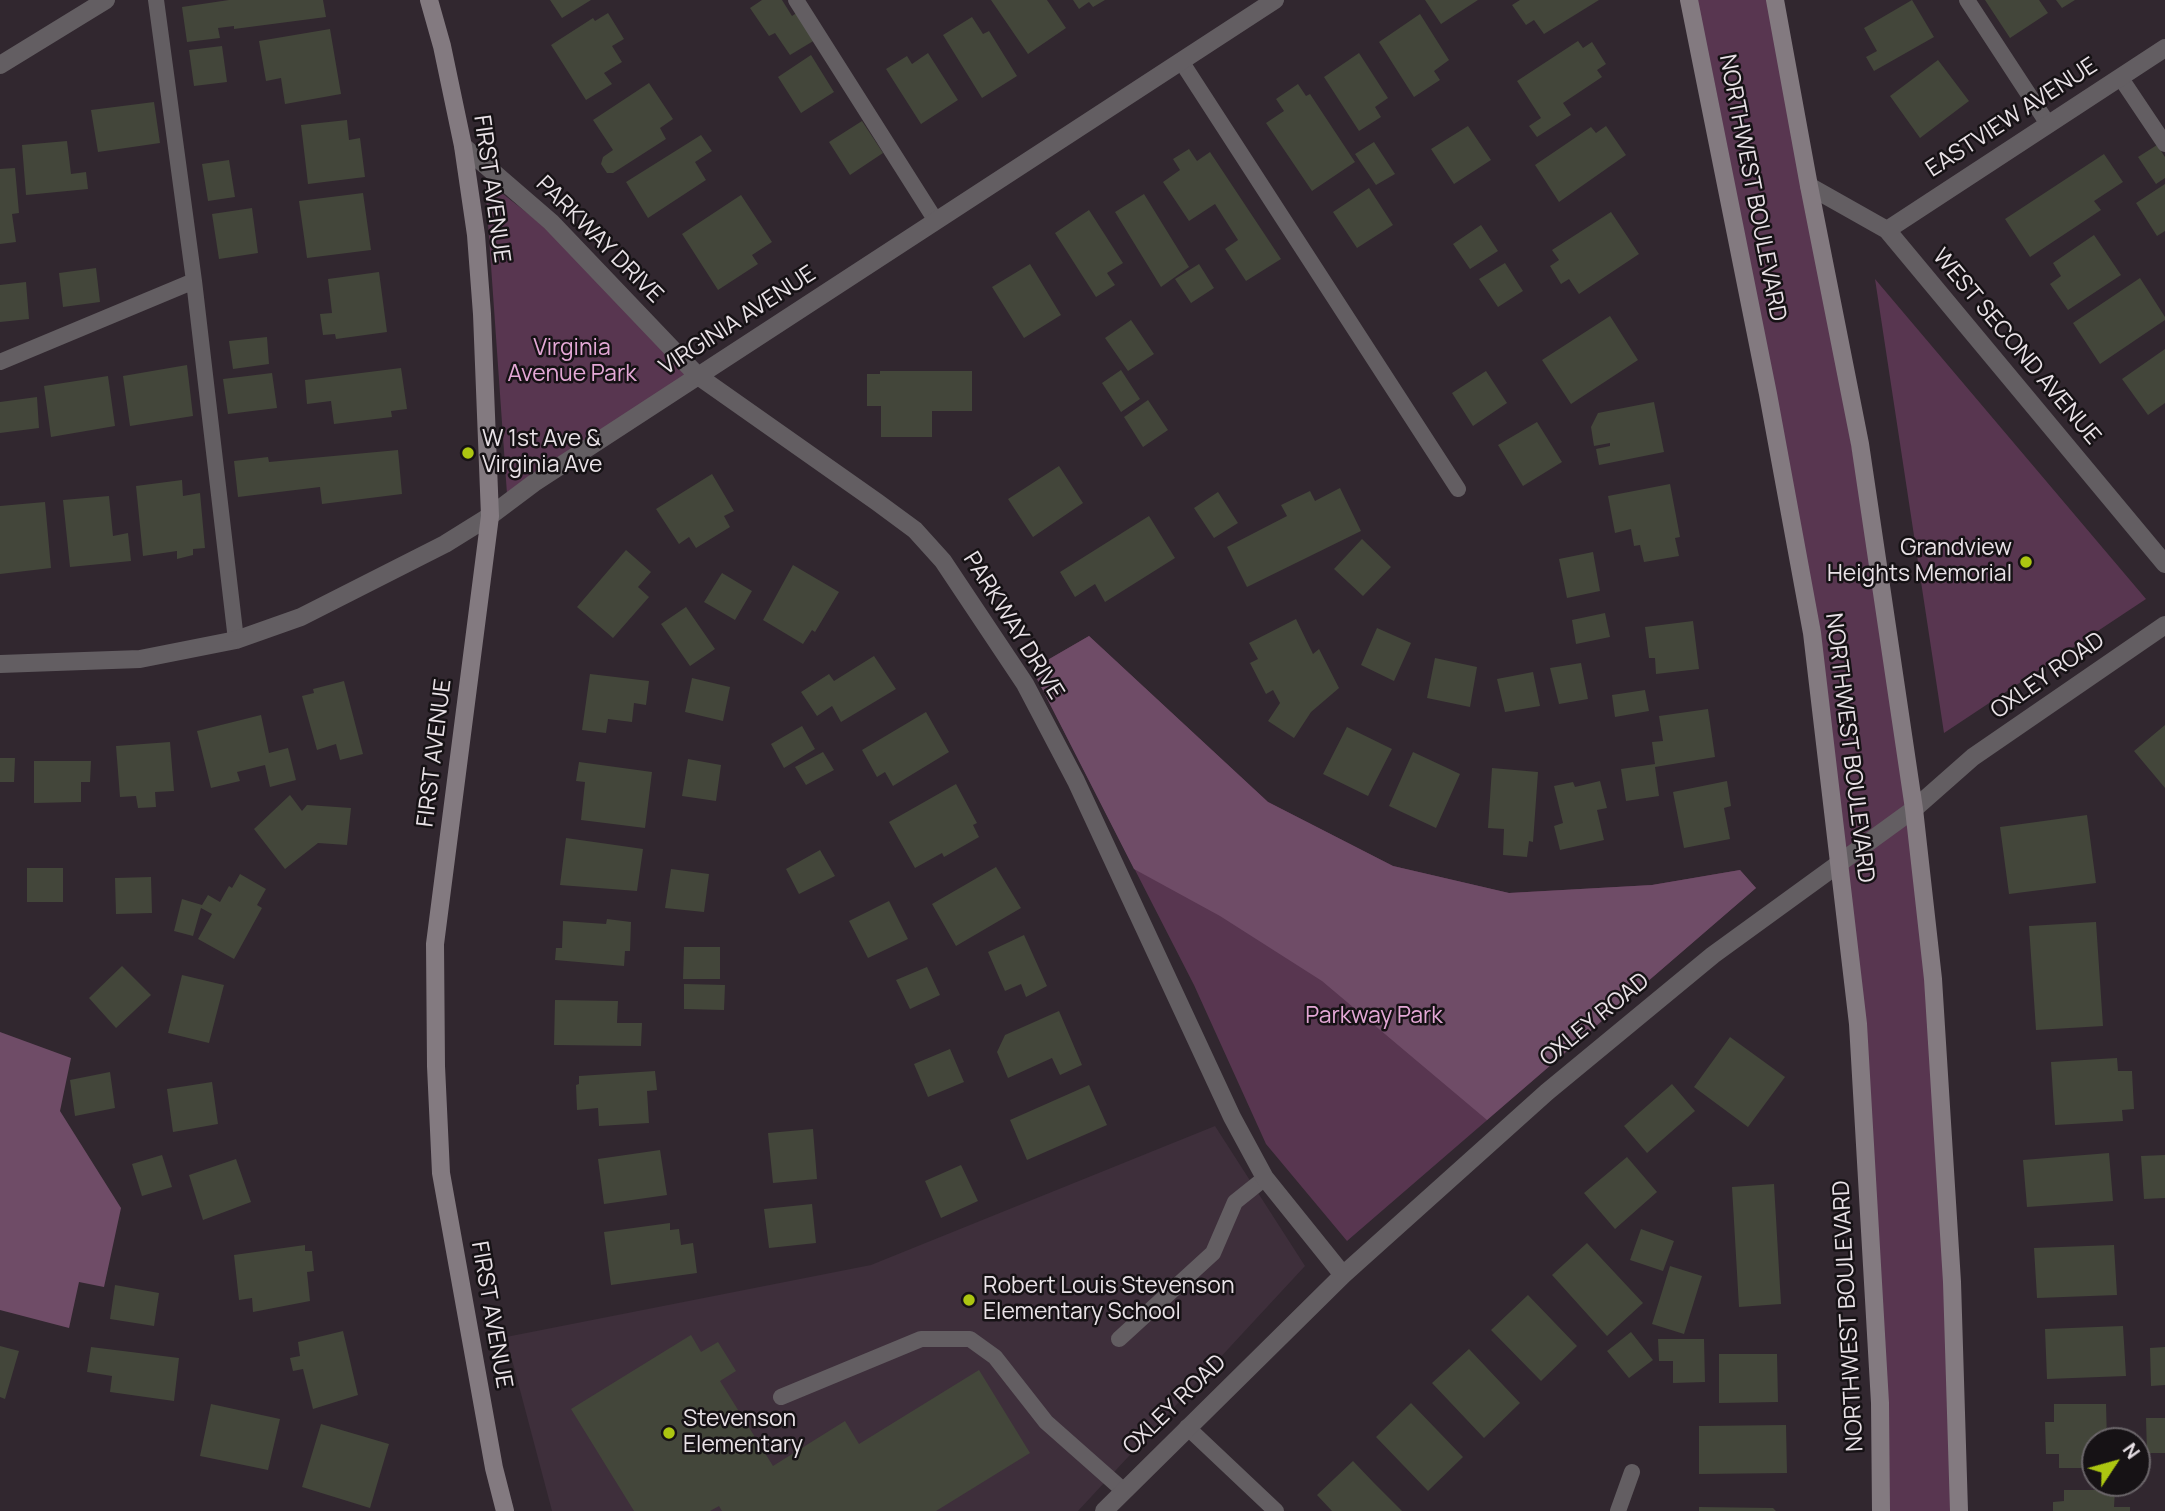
<!DOCTYPE html>
<style>
body{margin:0}
#map{position:relative;width:2165px;height:1511px;overflow:hidden;background:#31272f;font-family:Manrope,sans-serif}
canvas{display:block}
.north{position:absolute;left:2081px;top:1427px;width:70px;height:70px;box-sizing:border-box;background:#161215;border:2px solid #6a6569;border-radius:50%;rotate:54deg;font-size:19px;font-weight:700;line-height:28px;text-align:center;color:#e9e2e7}
.north::after{content:'';display:block;margin:auto;width:24px;height:32px;background:#acc611;clip-path:polygon(50% 0,100% 100%,50% 72%,0 100%)}
</style>
<div id="map">
<canvas width="2165" height="1511"></canvas>
<div class="north">N</div>
</div>
<script>
const g = document.querySelector('canvas').getContext('2d');
g.lineJoin = 'round';
function fillPath(path, color) { g.fillStyle = color; g.fill(path, 'evenodd'); }
function stroke(path, color, width, dash) { g.strokeStyle = color; g.lineWidth = width; g.lineCap = dash ? 'butt' : 'round'; g.setLineDash(dash || []); g.stroke(path); }
function label(font, color, halo, rows, align = 'center') {
  g.font = font + ' Manrope,sans-serif'; g.lineWidth = 5; g.setLineDash([]); g.textBaseline = 'middle'; g.strokeStyle = halo; g.fillStyle = color; for (const [text, x, y, turn = 0] of rows) {
    g.save(); g.translate(x, y); g.rotate((+turn || 0) * Math.PI / 180); g.textAlign = isNaN(turn) ? turn : align; if (halo) g.strokeText(text, 0, 0); g.fillText(text, 0, 0); g.restore();
  }
}
fillPath(new Path2D(`
 M1215 1126 1305 1266 1078 1511H552L506 1337 871 1265Z`), '#3e2f3b');
fillPath(new Path2D(`
 M1689 0H1775L1914 809 1959 1511H1881L1858 1024 1812 633Z
 M485 180 553 233 686 375 507 494Z
 M1875 279 2146 599 1944 733Z
 M1089 636 1268 802 1393 866 1509 893 1652 885 1740 870 1756 888 1347 1241 1266 1144 1194 985 1032 669Z`), '#583650');
fillPath(new Path2D(`
 M1089 636 1268 802 1393 866 1509 893 1652 885 1740 870 1756 888 1487 1120 1322 981 1220 916 1134 869 1032 669Z
 M0 1032 71 1058 60 1111 121 1208 104 1287 79 1282 69 1328 0 1310Z`), '#6f4c67');
fillPath(new Path2D(`
 M229 0H323L326 17 234 29V26L218 28 220 38 187 42 182 7Z
 M550 0H591L562 18Z
 M762 0H782L792 16 798 12 815 40 790 55 775 33 769 36 750 8Z
 M991 0H1047L1066 28 1028 54Z
 M1073 0H1105L1093 7 1089 2 1079 9Z
 M1425 0H1478L1441 24Z
 M1520 0H1599L1544 34 1534 20 1526 25 1512 5Z
 M1912 0 1934 37 1874 71 1866 57 1877 51 1864 28Z
 M1985 0H2039L2048 13 2010 38Z
 M2056 0H2075L2062 8Z
 M608 13 624 39 612 46 622 62 604 73 612 84 586 100 551 45 593 18 595 21Z
 M1420 14 1449 60 1434 71 1440 80 1414 97 1379 42Z
 M972 17 983 34 989 31 1017 76 982 98 943 35Z
 M330 29 341 94 285 104 281 78 266 81 259 41Z
 M1578 41 1583 48 1592 42 1606 64 1597 70 1602 77 1563 103 1571 115 1537 137 1529 126 1541 118 1517 81Z
 M222 46 227 82 194 86 189 50Z
 M928 53 958 100 921 124 886 69 907 56 912 64Z
 M1359 53 1388 98 1375 107 1381 117 1359 131 1324 77Z
 M811 55 834 92 801 113 778 77Z
 M1938 60 1969 101 1920 138 1890 96Z
 M649 83 673 119 660 128 666 139 613 173H607L601 164 603 157 613 150 593 120Z
 M1298 84 1306 96 1310 94 1355 162 1312 191 1266 123 1284 111 1276 99Z
 M154 102 160 143 98 152 91 110Z
 M347 120 349 140 360 138 365 177 308 184 301 125Z
 M862 121 883 153 850 175 829 142Z
 M1468 126 1491 160 1454 184 1431 149Z
 M1606 126 1626 155 1559 202 1535 165 1591 127 1596 133Z
 M701 135 712 151 695 162 706 180 648 218 626 182Z
 M67 141 71 174 86 172 88 189 26 195 22 145Z
 M1374 142 1395 174 1376 185 1355 154Z
 M2157 145 2165 157V178L2156 184 2138 157Z
 M1189 149 1197 161 1210 152 1281 259 1246 281 1225 249 1238 240 1215 204 1189 221 1163 182 1180 170 1173 159Z
 M2104 154 2123 182 2094 201 2101 210 2030 257 2005 219Z
 M229 160 235 197 208 201 202 164Z
 M15 168 19 213 12 214 16 242 0 244V169Z
 M2165 184V231L2157 236 2136 203Z
 M1369 188 1393 225 1357 248 1333 212Z
 M363 193 371 250 307 258 299 201Z
 M1144 194 1189 267 1161 287 1115 212Z
 M741 195 772 242 752 255 758 264 718 290 682 234Z
 M252 208 258 253 219 259 212 214Z
 M1089 210 1123 263 1107 273 1115 285 1096 297 1055 233Z
 M1611 212 1639 254 1579 294 1569 279 1561 284 1550 266 1559 260 1552 250Z
 M1481 225 1498 251 1470 269 1453 244Z
 M2094 235 2121 275 2068 310 2050 284 2061 276 2053 263Z
 M1505 263 1523 291 1498 307 1479 279Z
 M1030 264 1061 315 1024 338 992 287Z
 M1199 264 1214 288 1191 303 1175 279Z
 M96 268 100 302 63 307 59 273Z
 M379 272 387 332 336 339 335 334 323 335 320 314 332 313 328 279Z
 M2140 278 2165 317V320L2100 364 2073 323Z
 M26 282 29 319 0 322V285Z
 M1610 316 1638 360 1571 404 1542 360Z
 M1131 320 1154 354 1128 371 1105 338Z
 M267 337 269 364 233 369 229 341Z
 M2165 349V403L2148 415 2122 379Z
 M187 365 193 416 130 426 123 376Z
 M401 368 407 409 391 411 392 417 334 424 331 401 307 404 305 380Z
 M1121 370 1140 399 1121 412 1102 383Z
 M880 371H972V411H932V437H881V406H867V374H880Z
 M1486 371 1507 403 1473 426 1452 393Z
 M272 373 277 408 228 414 223 379Z
 M108 376 115 426 51 437 44 386Z
 M37 397 39 428 0 433V402Z
 M1148 400 1168 430 1143 447 1124 417Z
 M1654 402 1664 452 1599 465 1596 449 1610 446V443L1594 446 1591 427 1598 413Z
 M1537 422 1562 462 1523 486 1498 445Z
 M398 450 402 494 322 504 320 487 238 497 234 461 268 457 269 462Z
 M1059 466 1083 503 1033 537 1008 499Z
 M712 474 734 511 724 516 730 527 696 548 689 537 679 544 656 509Z
 M182 480 183 496 200 493 205 548 193 549V555L177 559V551L143 556 136 486Z
 M1670 484 1680 537 1675 538 1679 556 1644 562 1640 545 1634 546 1631 529 1615 533 1608 496Z
 M1340 488 1361 531 1247 587 1227 547 1287 516 1281 505 1310 491 1315 501Z
 M1218 492 1238 523 1214 538 1194 508Z
 M109 496 113 536 128 533 131 561 70 567 63 500Z
 M45 502 51 568 0 574V506Z
 M1149 516 1175 558 1105 602 1095 584 1075 597 1060 572Z
 M1362 539 1391 567 1363 596 1334 569Z
 M626 550 651 572 638 587 649 597 613 638 577 607Z
 M1593 552 1600 591 1567 598 1559 559Z
 M793 565 839 592 815 632 812 630 803 644 763 620Z
 M722 573 752 591 735 620 704 602Z
 M686 607 715 649 690 666 661 624Z
 M1605 613 1610 637 1576 644 1572 620Z
 M1296 619 1313 654 1319 649 1339 688 1311 712 1294 738 1268 721 1280 703 1273 690 1266 694 1250 663 1258 659 1249 643Z
 M1693 621 1699 669 1656 674 1655 658H1649L1645 627Z
 M1377 628 1411 643 1394 681 1361 665Z
 M874 656 896 689 841 722 832 706 817 716 801 692 829 674 834 681Z
 M1435 658 1477 667 1470 707 1427 698Z
 M1581 663 1588 699 1559 704 1550 668Z
 M1533 672 1540 706 1505 712 1497 679Z
 M590 674 649 681 646 705 634 703 632 722 608 719 606 733 582 730Z
 M692 678 730 687 723 721 685 712Z
 M344 681 363 754 340 760 336 744 317 750 302 696 314 693 313 689Z
 M1645 690 1649 711 1615 717 1612 695Z
 M1708 709 1715 757 1655 767 1659 796 1626 801 1621 769 1655 764 1652 742 1663 741 1659 716Z
 M926 712 949 752 893 786 885 772 877 777 862 750Z
 M261 715 269 753 288 748 296 780 270 787 265 765 237 772 240 781 211 788 197 731Z
 M2165 725V788L2134 751Z
 M802 726 815 749 784 768 771 744Z
 M1347 727 1392 749 1368 796 1323 774Z
 M170 742 174 791 155 792 156 807 138 808 136 796 120 797 116 746Z
 M823 752 834 770 806 785 795 767Z
 M1413 752 1460 774 1436 828 1389 806Z
 M0 758H15L14 782H0Z
 M688 759 721 765 716 801 682 796Z
 M34 761H91L90 782H81V802L34 803Z
 M579 762 652 772 645 828 581 820 585 782 576 781Z
 M1492 768 1538 772 1533 842 1529 841 1527 857 1503 855 1504 829 1488 828Z
 M1600 781 1607 808 1597 810 1604 840 1560 850 1554 826 1563 823 1554 786 1573 782 1575 787Z
 M1727 781 1731 806 1724 808 1730 839 1684 848 1673 792Z
 M956 784 977 823 973 825 979 837 944 857 942 853 915 868 889 822Z
 M290 795 302 811 307 805 351 808 347 845 318 843 285 869 254 829Z
 M2087 815 2096 883 2009 894 2000 827Z
 M566 838 643 849 637 891 560 885Z
 M820 850 835 876 799 894 786 869Z
 M996 867 1021 908 956 946 932 904Z
 M27 868H63V902H27Z
 M671 869 709 874 704 912 665 908Z
 M240 874 266 889 257 905 262 908 234 959 198 939 212 914 201 908 193 936 174 931 182 899 202 905 208 895 220 902 229 886 232 888Z
 M151 877 152 913 116 914 115 878Z
 M889 901 908 939 868 958 849 921Z
 M607 919 631 922 630 951H625L624 966 555 960 556 948H562L563 921 606 924Z
 M2096 922 2103 1026 2036 1030 2029 926Z
 M1024 935 1047 986 1026 997 1021 984 1005 991 988 952Z
 M684 947H720V979H683Z
 M122 966 151 995 116 1028 89 998Z
 M927 967 940 995 910 1009 896 980Z
 M182 975 224 985 209 1043 168 1033Z
 M684 984 725 985 724 1010 684 1009Z
 M555 1000 618 1001 617 1023H642L641 1046 554 1045Z
 M1059 1011 1082 1065 1060 1075 1052 1058 1008 1078 997 1052 1005 1035Z
 M1730 1037 1785 1077 1748 1127 1694 1087Z
 M950 1049 964 1082 928 1097 914 1064Z
 M2117 1058 2118 1071H2132L2134 1109 2122 1110 2123 1121 2055 1125 2051 1062Z
 M655 1071 657 1090 647 1091 649 1123 599 1126 598 1108 577 1110 576 1085 579 1084V1076Z
 M110 1072 115 1108 75 1116 70 1080Z
 M212 1082 218 1124 173 1132 167 1089Z
 M1672 1084 1695 1111 1647 1153 1624 1126Z
 M1089 1085 1107 1125 1027 1160 1010 1120Z
 M813 1129 817 1179 773 1183 768 1133Z
 M660 1150 667 1195 604 1204 598 1159Z
 M2109 1153 2113 1201 2027 1207 2023 1160Z
 M162 1155 172 1187 142 1196 132 1164Z
 M2165 1155V1198L2144 1199 2141 1156Z
 M1627 1157 1657 1192 1615 1229 1584 1193Z
 M236 1159 251 1202 203 1220 189 1175Z
 M961 1165 978 1201 941 1218 925 1181Z
 M1774 1184 1781 1304 1739 1307 1732 1187Z
 M812 1204 816 1243 769 1248 764 1209Z
 M670 1223V1230L679 1229 681 1245 693 1243 697 1273 611 1285 604 1232Z
 M1641 1229 1674 1241 1663 1271 1630 1260Z
 M1587 1243 1643 1303 1607 1336 1552 1275Z
 M305 1245V1251H312L314 1271 307 1272 310 1301 253 1312 252 1298 239 1300 234 1255Z
 M2114 1245 2117 1295 2037 1298 2034 1248Z
 M1670 1266 1702 1276 1684 1334 1652 1324Z
 M115 1285 159 1293 154 1326 110 1319Z
 M1528 1295 1577 1346 1541 1381 1491 1330Z
 M2123 1326 2126 1376 2047 1379 2045 1329Z
 M343 1331 358 1395 313 1409 303 1369 293 1371 290 1358 300 1356 298 1342Z
 M1631 1332 1653 1360 1629 1378 1607 1351Z
 M691 1335 701 1352 718 1342 736 1371 720 1381 773 1466 845 1421 859 1444 979 1370 1030 1453 936 1511H722L719 1506 710 1511H634L571 1409Z
 M1658 1339H1704L1705 1382 1673 1383V1361H1659Z
 M0 1346 19 1351 5 1399 0 1397Z
 M91 1347 179 1358 174 1401 110 1392 112 1376 87 1372Z
 M2165 1347V1385L2151 1386 2150 1348Z
 M1469 1349 1520 1403 1484 1438 1432 1383Z
 M1719 1354H1777L1778 1402 1719 1403Z
 M1411 1403 1463 1457 1428 1491 1376 1437Z
 M211 1404 280 1419 268 1470 200 1456Z
 M2054 1404H2106L2107 1441H2095V1468H2059V1454H2046L2045 1422H2054Z
 M2146 1418H2165V1453H2147Z
 M321 1424 389 1444 370 1508 302 1487Z
 M1786 1425 1787 1473 1699 1474V1426Z
 M1353 1461 1374 1483 1402 1511H1332L1317 1495Z
 M2064 1490H2115L2114 1507H2130V1511H2053V1502L2064 1501Z
 M1699 1507 1773 1508 1776 1511H1699Z`), '#43463a');
stroke(new Path2D(`
 M796 0 936 221
 M1967 0 2048 124
 M1181 61 1458 489
 M2120 77 2165 144
 M194 281 236 640
 M0 362 194 281 156 0
 M1119 1339 1213 1253 1235 1202 1265 1178
 M781 1397 921 1339H970L995 1357 1046 1422 1124 1491
 M1187 1427 1276 1511
 M1618 1511 1632 1472`), '#635e62', 16);
stroke(new Path2D(`
 M0 65 106 0
 M463 146 551 222 698 376 877 502 915 530 943 561 1025 684 1076 781 1232 1117 1265 1178 1343 1275
 M1809 186 1887 230 2165 564
 M1887 230 2165 48
 M0 664 140 659 236 640 301 617 445 544 490 516 534 483 1275 0
 M1104 1511 1343 1275 1547 1092 1713 955 1914 809 1973 757 2165 625`), '#635e62', 18);
stroke(new Path2D(`
 M429 0 442 46 463 146 476 235 482 314 490 516 435 944 436 1066 441 1173 494 1468 505 1511
 M1689 0 1768 394 1812 633 1858 1024 1880 1403 1881 1511
 M1775 0 1809 186 1860 444 1914 809 1933 979 1952 1282 1959 1511`), '#837a80', 18);
for (const [x, y, r, color] of [
 [468,453,7,"#acc611"],
 [2026,562,7,"#acc611"],
 [969,1300,7,"#acc611"],
 [669,1433,7,"#acc611"]
]) { const dot = new Path2D(); dot.arc(x, y, r, 0, 2 * Math.PI); g.fillStyle = color; g.fill(dot); stroke(dot, '#161215', 2.5); }
label('23px', '#e9e2e7', '#161215', [
 ["EASTVIEW AVENUE",2012,118,-33],
 ["NORTHWEST BOULEVARD",1752,188,79],
 ["FIRST AVENUE",491,189,82],
 ["PARKWAY DRIVE",599,240,45],
 ["VIRGINIA AVENUE",738,321,-33],
 ["WEST SECOND AVENUE",2016,347,50],
 ["PARKWAY DRIVE",1013,626,58],
 ["OXLEY ROAD",2048,676,-35],
 ["NORTHWEST BOULEVARD",1849,748,83],
 ["FIRST AVENUE",435,753,-83],
 ["OXLEY ROAD",1595,1020,-39],
 ["FIRST AVENUE",491,1315,80],
 ["NORTHWEST BOULEVARD",1849,1316,-93],
 ["OXLEY ROAD",1175,1405,-44]
]);
label('23px', '#e4a8d6', '#161215', [
 ["Virginia",572,349],
 ["Avenue Park",572,375],
 ["Parkway Park",1374,1017]
]);
label('23px', '#e9e2e7', '#161215', [
 ["W 1st Ave &",482,440],
 ["Virginia Ave",482,466],
 ["Grandview",2012,549,"right"],
 ["Heights Memorial",2012,575,"right"],
 ["Robert Louis Stevenson",983,1287],
 ["Elementary School",983,1313],
 ["Stevenson",683,1420],
 ["Elementary",683,1446]
], 'left');
</script>
